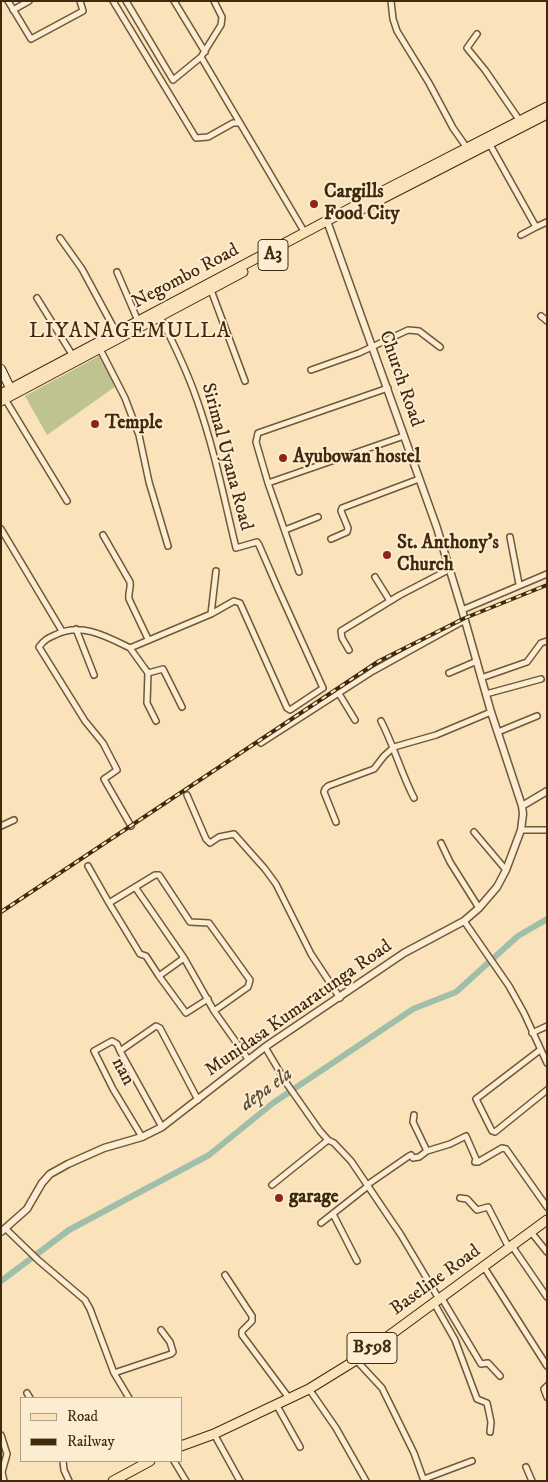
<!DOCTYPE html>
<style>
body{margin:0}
#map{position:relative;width:548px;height:1482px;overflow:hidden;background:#fae2ba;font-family:"IM FELL DW Pica",serif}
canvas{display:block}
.frame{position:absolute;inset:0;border:2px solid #412a0c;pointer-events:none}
.legend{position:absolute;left:20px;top:1397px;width:162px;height:65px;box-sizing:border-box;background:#fcecd2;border:1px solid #b19e83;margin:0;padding:6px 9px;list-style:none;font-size:15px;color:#412a0c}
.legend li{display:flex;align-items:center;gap:10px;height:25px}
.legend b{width:25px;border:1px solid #b19e83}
</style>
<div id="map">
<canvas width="548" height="1482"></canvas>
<div class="frame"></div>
<ul class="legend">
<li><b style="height:6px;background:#fae2ba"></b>Road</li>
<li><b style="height:6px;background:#412a0c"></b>Railway</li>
</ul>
</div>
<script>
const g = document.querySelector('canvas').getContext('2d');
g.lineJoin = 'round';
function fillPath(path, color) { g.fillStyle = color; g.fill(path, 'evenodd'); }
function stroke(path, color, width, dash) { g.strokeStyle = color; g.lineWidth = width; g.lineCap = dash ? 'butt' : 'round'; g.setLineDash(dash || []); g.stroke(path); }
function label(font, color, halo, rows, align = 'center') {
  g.font = font + ' "IM FELL DW Pica",serif'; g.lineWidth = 4; g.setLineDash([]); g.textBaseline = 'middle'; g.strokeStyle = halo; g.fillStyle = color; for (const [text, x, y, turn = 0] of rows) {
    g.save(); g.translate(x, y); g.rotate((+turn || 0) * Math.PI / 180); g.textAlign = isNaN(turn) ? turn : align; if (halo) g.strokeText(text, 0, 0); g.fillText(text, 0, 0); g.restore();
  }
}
fillPath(new Path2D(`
 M99 356 116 386 47 435 25 396Z`), '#bfc38f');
stroke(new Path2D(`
 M1 1281 69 1230 209 1155 273 1103 413 1009 456 992 518 936 547 919`), '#9fbfab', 6);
const minor = new Path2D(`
 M8 1 31 39 83 11 80 1
 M113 1 196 138 208 137 233 123H239
 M126 1 173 80 201 57 221 25 222 17 214 1
 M174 1 205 52
 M391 1 393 19 397 31 429 83 453 128 467 148
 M13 10 29 1
 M477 34 467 48 485 70 520 121
 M201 57 305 233
 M489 143 536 227 547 222
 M521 235 536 227
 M60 238 82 269 116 332
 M117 272 138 321
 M211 290 245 381
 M37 298 73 356
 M541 316 547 321
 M100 349 125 398 139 435 149 482 168 546
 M311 370 359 353 408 330 419 331 440 347
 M5 399 67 501
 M268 483 404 436
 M1 529 62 631
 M285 530 318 517
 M103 535 130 582C131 589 128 593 129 599L148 639
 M510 537 519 584
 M331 539 347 532 348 528 341 511 342 508 419 479
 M299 572 268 483 256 442 258 433 388 388
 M375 577 390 601
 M462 610 547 574
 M211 614 216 571
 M76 629 94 675
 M130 648 148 673 163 669 182 707
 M349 650 342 638 341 631 400 595 450 569
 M148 673 147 703 156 721
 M449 673 477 661
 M481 678 527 662 541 643 547 641
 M338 692 355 720
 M486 694 541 679
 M381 721C394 746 401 773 414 798
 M498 732 537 716
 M261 743 373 671 465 620
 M187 795 206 839 210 843 219 837 234 834 265 869 276 884 311 954 340 998
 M336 822 324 792 325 789 328 786 374 769 384 756 394 747 436 735 491 712
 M1 826 14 820
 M131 826 104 779 117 770 103 743 85 721 39 647C44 640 48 638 55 635 81 622 106 636 130 648L211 614 234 601 240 603 287 708 290 710 323 688 279 591 259 545 257 542 236 548C224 498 214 448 197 400 187 371 174 344 160 317
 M521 830H547
 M474 832 506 870
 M441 843 450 862 479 908
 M88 866 109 903
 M135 887 184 958
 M464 921 509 986 524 1013 547 1063
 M159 976 186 1013 208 999
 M214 1011 248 987 250 980 209 923 190 922 159 875H155L109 903 140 954 146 956 159 976 184 958 214 1011 248 1059
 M532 1033 547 1026
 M265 1047 287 1084 320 1131 328 1140 334 1143 351 1161 401 1235 439 1299
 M540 1050 476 1099 492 1131 495 1132 547 1090
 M120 1051 117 1044 112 1041 94 1051 113 1089 142 1137
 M414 1115 413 1122 427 1151
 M162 1127 120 1051 156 1026 160 1028 198 1100
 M272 1185 328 1140
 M367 1185 409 1156 411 1155 413 1158 419 1157 427 1151 450 1144 466 1136 476 1159 475 1162H478L502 1148 506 1149 547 1207
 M460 1198 467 1199 477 1210 488 1207 509 1248
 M333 1214 357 1261
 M321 1223 368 1186
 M6 1229 38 1260 85 1300 90 1309 114 1373 129 1398
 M531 1232 547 1252
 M512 1246 547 1297
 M484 1267 547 1366
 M225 1275 252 1316V1321L242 1331V1335L289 1398
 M441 1297 481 1364 488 1363 500 1376
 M434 1303 455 1340 477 1399 487 1403 491 1422 490 1432
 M356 1360 382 1388 414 1453 424 1481
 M114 1373 171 1354 173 1352 170 1342 161 1330
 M547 1386 544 1389 547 1397
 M309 1389 336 1428 366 1481
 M27 1393 30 1398
 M276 1404 300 1447
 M214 1434 240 1481
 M1 1435 7 1454 2 1472 4 1481
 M63 1461 64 1470 69 1481
 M174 1461 186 1481
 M526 1467 532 1481
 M424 1479 472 1461`);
const tertiary = new Path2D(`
 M522 806 547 791
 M1 1232 27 1209 42 1183 50 1174 68 1164 104 1148 142 1137 162 1127 265 1047 404 953 464 921 479 908 497 887 506 870 521 830 523 814 522 806 491 712 462 610 437 528 327 221`);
const secondary = new Path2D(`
 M1 369 13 394`);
const primary = new Path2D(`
 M181 1446 214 1434 309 1389 356 1360 547 1220
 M113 1481 150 1461`);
const trunk = new Path2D(`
 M358 211 547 114
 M1 394 383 191 547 107
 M1 401 243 272`);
stroke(minor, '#6f5838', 8);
stroke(tertiary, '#6f5838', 9);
stroke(secondary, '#412a0c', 10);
stroke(primary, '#412a0c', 11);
stroke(trunk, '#412a0c', 11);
stroke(minor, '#fcecd2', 5);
stroke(tertiary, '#fcecd2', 6);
stroke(secondary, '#fcecd2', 8);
stroke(primary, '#fae2ba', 9);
stroke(trunk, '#fae2ba', 9);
const rail = new Path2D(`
 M1 912 379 661 465 618 547 585`);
stroke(rail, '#412a0c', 4);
stroke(rail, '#fcecd2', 2, [5.5]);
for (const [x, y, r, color] of [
 [314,204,5,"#8f2418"],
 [95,424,5,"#8f2418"],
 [283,458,5,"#8f2418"],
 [387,555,5,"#8f2418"],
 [279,1198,5,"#8f2418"]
]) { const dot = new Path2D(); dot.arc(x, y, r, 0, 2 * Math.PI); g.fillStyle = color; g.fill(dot); stroke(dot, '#fcecd2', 2); }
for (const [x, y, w] of [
 [273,255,30],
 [372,1348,50]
]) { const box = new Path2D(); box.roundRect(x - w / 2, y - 15.5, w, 31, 4); g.fillStyle = '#fcecd2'; g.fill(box); stroke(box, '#412a0c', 1); }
label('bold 18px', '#412a0c', null, [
 ["A3",273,255],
 ["B598",372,1348]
]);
label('bold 19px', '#412a0c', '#fcecd2', [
 ["Cargills",324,193],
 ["Food City",324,215],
 ["Temple",105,424],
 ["Ayubowan hostel",293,458],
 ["St. Anthony's",397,544],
 ["Church",397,566],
 ["garage",289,1198]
], 'left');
label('19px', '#412a0c', '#fcecd2', [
 ["Negombo Road",186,277,-28],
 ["Church Road",400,379,71],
 ["Sirimal Uyana Road",226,457,75],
 ["Munidasa Kumaratunga Road",299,1009,-35],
 ["nan",122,1072,62],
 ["Baseline Road",436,1281,-36]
]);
label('italic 20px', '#584f34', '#fcecd2', [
 ["depa ela",267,1090,-36]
]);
g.letterSpacing = '1px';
label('21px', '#412a0c', '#fcecd2', [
 ["LIYANAGEMULLA",130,333]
]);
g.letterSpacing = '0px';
</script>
